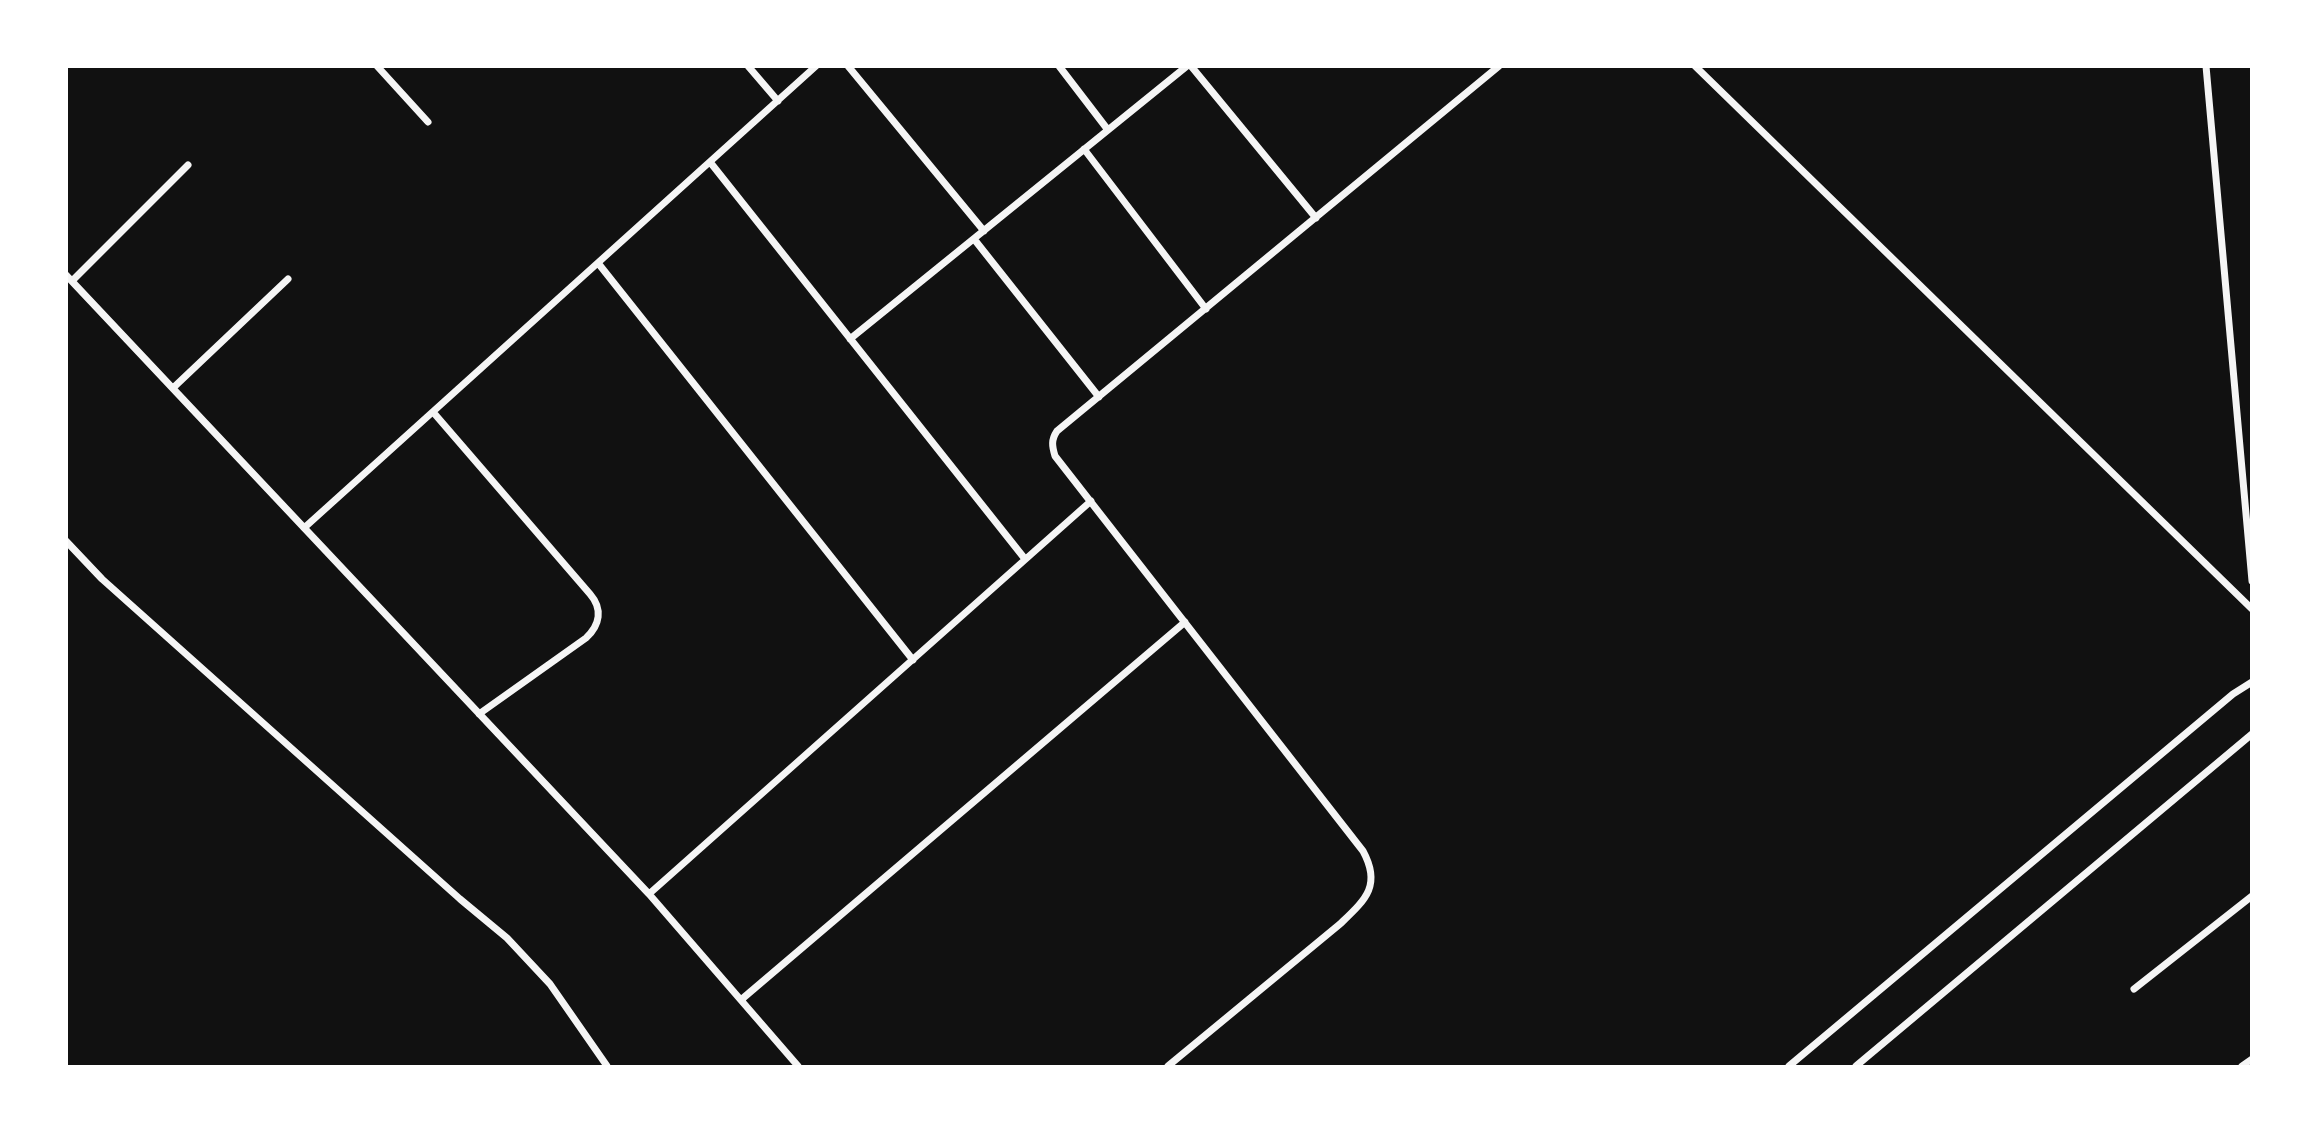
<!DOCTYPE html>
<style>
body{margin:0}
#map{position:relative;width:2318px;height:1133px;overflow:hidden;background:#111;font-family:Roboto,sans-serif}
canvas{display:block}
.frame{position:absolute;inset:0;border:68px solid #fff;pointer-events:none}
</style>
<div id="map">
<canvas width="2318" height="1133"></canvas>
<div class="frame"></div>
</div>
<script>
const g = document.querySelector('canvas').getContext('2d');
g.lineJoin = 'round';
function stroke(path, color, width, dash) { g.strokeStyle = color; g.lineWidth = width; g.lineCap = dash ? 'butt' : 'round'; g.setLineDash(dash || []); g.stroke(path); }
stroke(new Path2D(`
 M377 66 428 122
 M748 66 778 101
 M848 66 984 231
 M1059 66 1108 130
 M1191 66 1316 218
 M1695 66 2252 609
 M2206 66 2252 581
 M1084 149 1206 309
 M710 162 1025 559
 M974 239 1099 397
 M598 263 913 660
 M66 275 649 894 798 1066
 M72 281 188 165
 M850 339 1187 66
 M173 388 288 279
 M433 412 590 594C603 609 600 625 586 638L479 714
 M304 528 816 66
 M66 541 102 579 460 899 507 938 550 984 607 1066
 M649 894 1091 501
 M2134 989 2252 896
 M742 999 1185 622
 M1168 1066 1340 924C1365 900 1382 886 1363 851L1055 456C1052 446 1051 440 1057 431L1499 66
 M1789 1066 2233 694 2252 682
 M1856 1066 2252 734
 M2242 1066 2252 1059`), '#f5f5f5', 7);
</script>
